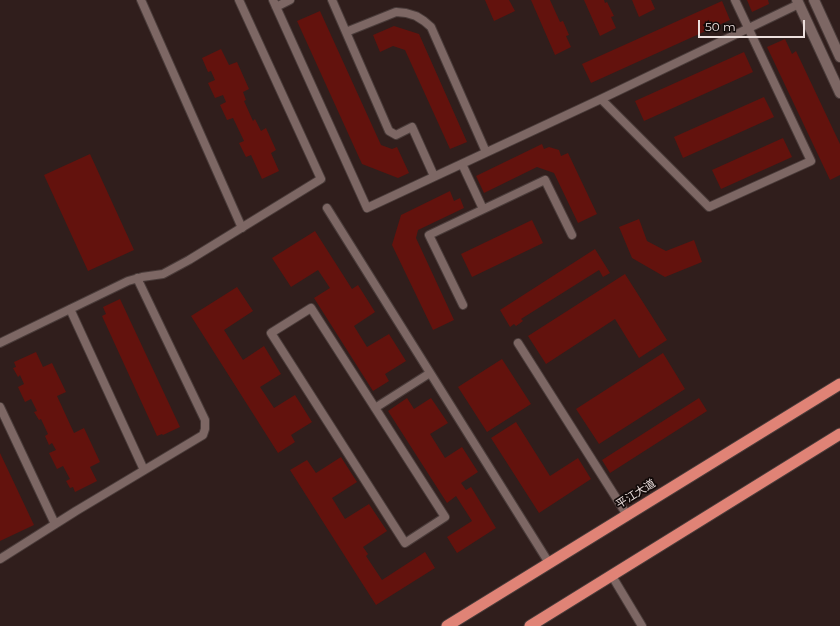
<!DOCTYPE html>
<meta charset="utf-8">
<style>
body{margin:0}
#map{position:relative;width:840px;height:626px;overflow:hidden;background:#301e1c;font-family:Montserrat,sans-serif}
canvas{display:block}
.scale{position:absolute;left:698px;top:20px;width:107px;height:18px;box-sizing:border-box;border:2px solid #ecdfdd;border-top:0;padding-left:5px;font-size:12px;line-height:14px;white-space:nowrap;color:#ecdfdd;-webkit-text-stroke:3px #120a09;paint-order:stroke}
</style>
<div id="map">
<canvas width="840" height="626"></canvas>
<div class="scale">50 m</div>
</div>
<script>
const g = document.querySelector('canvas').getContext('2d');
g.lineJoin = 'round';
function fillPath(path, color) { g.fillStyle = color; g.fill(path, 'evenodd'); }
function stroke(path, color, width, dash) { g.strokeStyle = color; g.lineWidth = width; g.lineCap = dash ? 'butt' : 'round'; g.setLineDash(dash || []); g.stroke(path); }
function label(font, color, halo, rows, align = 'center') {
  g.font = font + ' Montserrat,"Noto Sans SC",sans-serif'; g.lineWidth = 3.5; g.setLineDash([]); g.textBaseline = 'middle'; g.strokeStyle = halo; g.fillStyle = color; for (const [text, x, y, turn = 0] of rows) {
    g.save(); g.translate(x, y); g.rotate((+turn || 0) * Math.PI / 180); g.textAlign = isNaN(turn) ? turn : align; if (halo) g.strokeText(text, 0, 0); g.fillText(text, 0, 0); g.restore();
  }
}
fillPath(new Path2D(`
 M485 0H509L515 11 494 21Z
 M531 0H550L560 22 563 21 569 35 566 36 571 47 555 55Z
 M584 0H604L605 3 607 2 614 16 611 17 616 28 600 36Z
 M632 0H651L655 9 639 17Z
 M747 0H768L769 4 752 12Z
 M722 1 730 20 591 83 582 64Z
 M320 11 381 145 392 149 397 147 409 173 398 178 362 164 297 21Z
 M394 26 419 34 467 142 450 149 405 50 393 46 380 52 373 35Z
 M785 39 792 54 796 51 840 144V175L830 180 767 47Z
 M221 49 229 65 237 62 249 89 243 92 246 100 244 101 253 121 255 119 261 131 266 128 276 150 271 153 279 171 262 179 251 155 246 157 239 143 244 141 233 118 227 120 220 105 226 102 223 95 215 98 208 83 215 80 211 71 208 72 202 58Z
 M744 52 753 72 644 121 635 101Z
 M764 97 774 117 683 158 674 137Z
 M783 138 792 157 721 189 712 170Z
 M542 144 544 149 549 147 559 150 561 156 568 153 597 214 578 223 554 173 537 167 484 193 476 176Z
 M90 154 134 250 88 271 44 175Z
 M450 191 454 201 460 198 464 208 418 230 416 238 454 320 433 330 392 245 401 215Z
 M639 219 647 241 666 251 694 240 702 262 665 277 632 258 619 227Z
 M532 220 543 243 472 277 461 254Z
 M315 231 352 289 358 285 375 312 354 326 367 347 389 334 406 361 385 374 389 381 373 391 314 298 330 288 318 270 291 287 272 258Z
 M595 249 610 273 603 277 599 270 521 319 523 321 516 326 514 324 510 327 500 310Z
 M625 274 667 340 639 358 615 319 546 364 528 336Z
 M237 287 253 311 224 330 243 360 264 346 281 374 260 387 274 408 295 395 312 422 291 435 295 442 278 453 191 316Z
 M120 299 180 427 163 435 162 434 157 436 102 316 106 314 103 307Z
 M36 352 43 367 52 363 66 392 57 396 74 433 84 428 100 462 90 467 97 481 75 492 73 487 70 488 66 481 70 479 63 466 57 469 49 453 56 450 52 443 49 445 45 436 48 434 41 419 39 420 34 412 37 411 31 399 25 402 18 387 24 384 20 375 18 377 13 368 16 367 14 362Z
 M663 353 685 389 599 444 576 409Z
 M502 359 531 404 487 432 458 387Z
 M407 398 414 409 431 398 448 423 430 434 445 458 462 447 478 472 461 483 466 490 471 487 496 528 457 553 447 537 472 521 456 496 447 503 388 411Z
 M699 398 707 411 610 473 602 460Z
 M516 422 550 476 578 458 591 479 539 513 491 438Z
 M0 453 34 525 0 541Z
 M341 457 357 482 332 498 345 519 369 504 387 531 363 547 368 554 366 556 382 580 425 552 435 568 376 605 290 470 307 460 316 473Z`), '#63120d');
const service = new Path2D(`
 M141 0 242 228
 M273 0 367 208 601 99 799 4
 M332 0 389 131 396 135 412 127 434 176
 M276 7 290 0
 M346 32 396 12 406 13 416 16 424 21 431 27 486 152
 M601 99 709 207 811 161 735 0
 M462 164 483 209
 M327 208 549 563
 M463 305 429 235 545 180 572 235
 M311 308 445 517 405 543 271 333Z
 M70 309 144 470
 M0 343 128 281 142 277 163 274 189 260 321 179 239 0
 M518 343 627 515
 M0 407 55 524
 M375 408 430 373
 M0 559 76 511 203 435 205 429V420L137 278
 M612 576 642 626`);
const tertiary = new Path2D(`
 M797 0 840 93
 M814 0 840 57`);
const trunk = new Path2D(`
 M447 626 840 384
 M530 626 840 434`);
stroke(service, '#4a3c3a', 10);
stroke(tertiary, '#4a3c3a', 12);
stroke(trunk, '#4a3c3a', 13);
stroke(service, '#7d6764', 8);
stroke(tertiary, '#7d6764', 10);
stroke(trunk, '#e08376', 11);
label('11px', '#ecdfdd', '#120a09', [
 ["平江大道",636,494,-32]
]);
</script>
